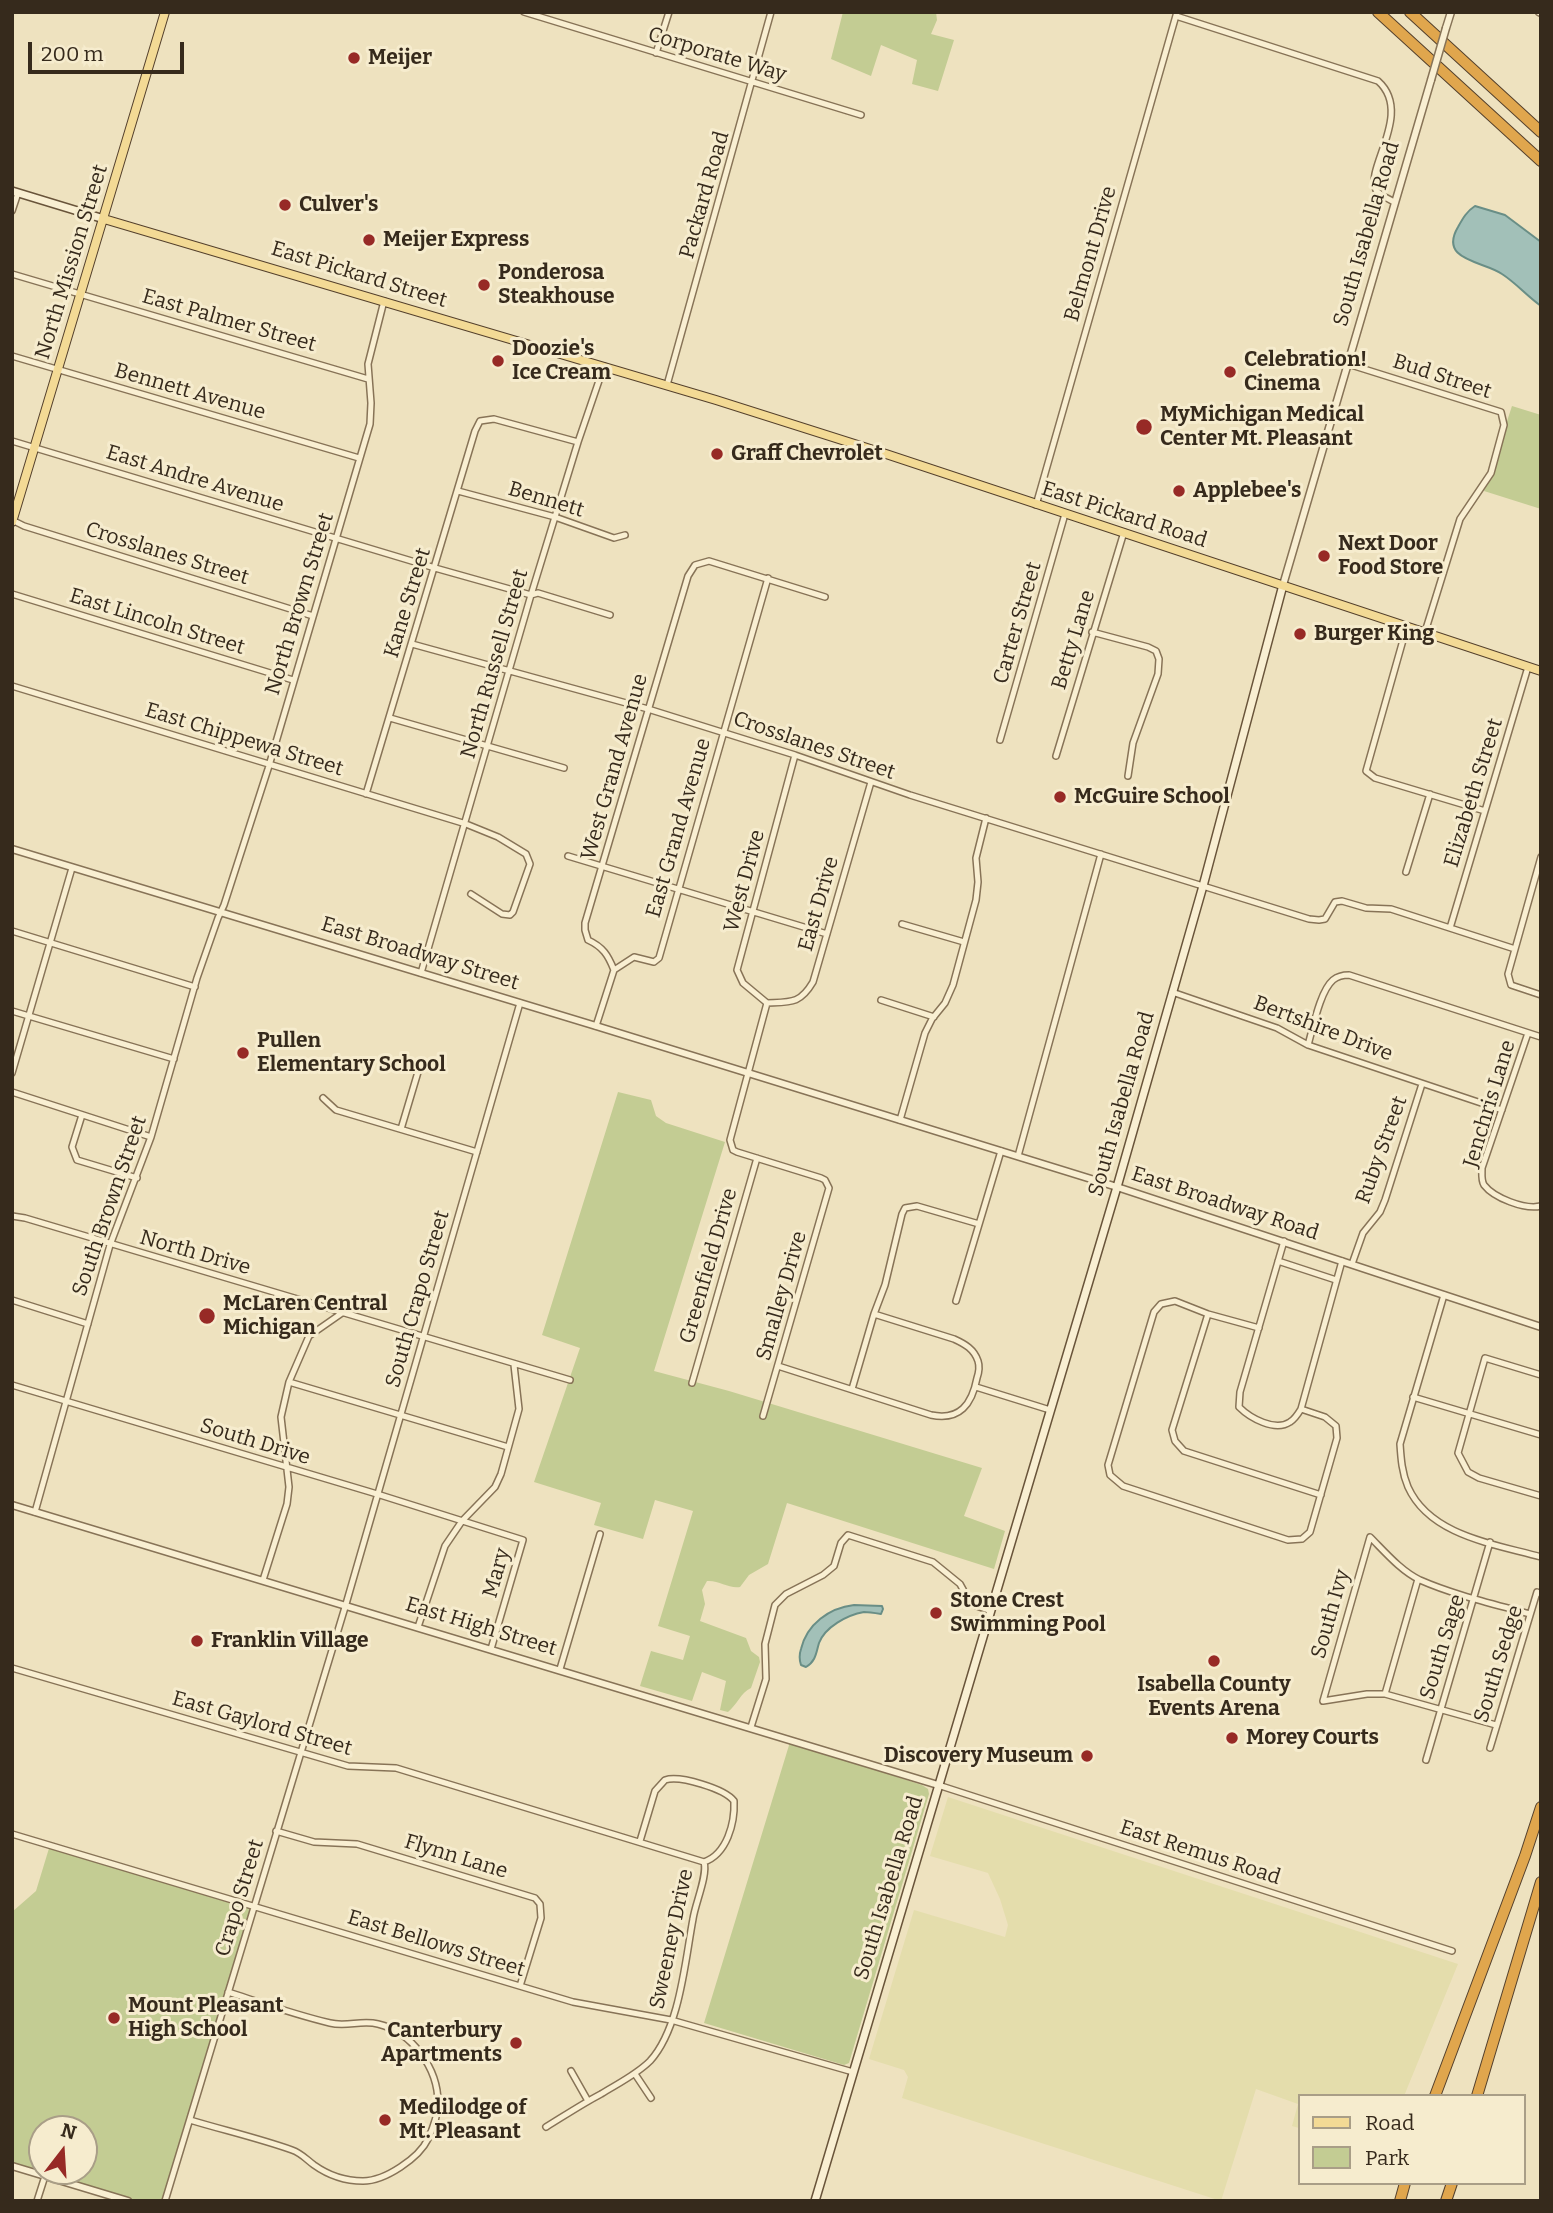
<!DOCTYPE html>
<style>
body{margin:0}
#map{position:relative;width:1553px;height:2213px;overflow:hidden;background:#eee2bf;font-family:Bitter,serif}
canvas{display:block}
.frame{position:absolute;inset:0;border:14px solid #362a1c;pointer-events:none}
.legend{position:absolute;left:1298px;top:2094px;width:228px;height:91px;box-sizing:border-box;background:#f6ecce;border:2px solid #a99e87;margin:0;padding:9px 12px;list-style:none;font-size:21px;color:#362a1c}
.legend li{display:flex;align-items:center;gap:14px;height:35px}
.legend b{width:35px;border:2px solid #a99e87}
.north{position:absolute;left:28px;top:2115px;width:70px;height:70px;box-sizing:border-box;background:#f6ecce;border:2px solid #a99e87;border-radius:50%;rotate:17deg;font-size:19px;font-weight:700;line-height:28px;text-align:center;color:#362a1c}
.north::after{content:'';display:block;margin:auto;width:24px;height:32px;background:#972a26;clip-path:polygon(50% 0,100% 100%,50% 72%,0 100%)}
.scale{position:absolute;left:28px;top:42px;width:156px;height:32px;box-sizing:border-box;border:4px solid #362a1c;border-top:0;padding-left:9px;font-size:21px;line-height:24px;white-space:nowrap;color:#362a1c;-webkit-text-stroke:5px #f6ecce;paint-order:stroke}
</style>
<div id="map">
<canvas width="1553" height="2213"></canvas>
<div class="frame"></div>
<ul class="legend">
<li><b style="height:9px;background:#f3da95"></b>Road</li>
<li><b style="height:19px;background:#c3cc93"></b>Park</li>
</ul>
<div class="north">N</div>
<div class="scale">200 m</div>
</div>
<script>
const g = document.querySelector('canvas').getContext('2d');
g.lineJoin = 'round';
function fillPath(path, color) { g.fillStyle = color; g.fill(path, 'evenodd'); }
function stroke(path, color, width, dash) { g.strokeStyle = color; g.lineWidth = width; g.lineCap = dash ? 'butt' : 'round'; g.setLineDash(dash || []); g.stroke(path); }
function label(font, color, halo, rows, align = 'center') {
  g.font = font + ' Bitter,serif'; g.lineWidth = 6; g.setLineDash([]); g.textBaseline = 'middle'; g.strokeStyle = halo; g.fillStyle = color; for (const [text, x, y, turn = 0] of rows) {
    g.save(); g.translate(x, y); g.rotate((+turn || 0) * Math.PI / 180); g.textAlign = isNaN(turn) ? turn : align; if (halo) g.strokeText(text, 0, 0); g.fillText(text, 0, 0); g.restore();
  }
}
fillPath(new Path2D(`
 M948 1797 1458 1964 1404 2096H1299V2128L1292 2126 1298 2104 1256 2089 1221 2201 902 2098 908 2077 904 2070 869 2059 914 1910 1005 1937 1008 1925 1000 1899 988 1873 930 1856Z`), '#e4ddac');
fillPath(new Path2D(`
 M843 12H936L937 20 931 34 954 40 938 91 912 84 917 60 881 45 871 76 831 59Z
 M1512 406 1541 415V509L1484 491Z
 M618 1092 651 1100 656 1116 666 1123 725 1142 654 1371 729 1391 982 1468 964 1516 1005 1531 994 1569 787 1503 768 1564 749 1575 740 1587C729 1589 719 1580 707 1581L702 1590 705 1604 700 1621 746 1638 751 1651 759 1657 760 1662 751 1688C741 1692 737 1705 728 1712L720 1710 726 1681 702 1672 692 1701 640 1686 651 1651 683 1660 690 1636 658 1626 693 1511 655 1500 643 1539 594 1525 601 1503 534 1482 580 1348 542 1335Z
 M790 1742 922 1785 928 1789 929 1794 849 2063 844 2065 704 2023Z
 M50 1845 255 1906 165 2201H128L12 2166V1912L36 1891ZM42 2129H84V2171H42Z`), '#c3cc93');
const water = new Path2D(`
 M1475 206 1505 215 1541 242V306C1527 296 1516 283 1502 274 1484 261 1438 261 1458 227 1463 218 1467 211 1475 206Z
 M854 1605 882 1606 883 1609 881 1614C875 1613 869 1612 864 1612 847 1615 825 1627 819 1643 816 1653 816 1661 806 1667L801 1665C799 1659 799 1655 801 1649 807 1624 829 1608 854 1605Z`);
fillPath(water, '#a2c0b8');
stroke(water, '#698e86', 2);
const minor = new Path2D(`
 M524 12 861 115
 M1176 16 1378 81C1414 113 1364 169 1376 190 1380 196 1388 198 1394 202
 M656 53 669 12
 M12 211 18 193
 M12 274 368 379
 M12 356 359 458
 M1348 364 1501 412 1504 425 1491 473 1460 519 1425 632
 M667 385 771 12
 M12 441 435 568 531 595 538 593 610 615
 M458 491 555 517 614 538 625 535
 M1036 505 1177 12
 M12 520 24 526 313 616
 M12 594 293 680
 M1407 626 1366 771 1375 778 1485 811
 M1092 632 1148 647 1156 651 1159 659 1158 674 1133 743 1128 776
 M412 644 648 709 795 755 910 795 1309 919 1319 920 1325 919 1335 902 1342 901 1366 908 1391 909 1515 949
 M12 686 466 824 498 837 526 854 530 864 513 912 510 915 502 914 471 894
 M390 718 564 768
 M1000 740 1065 514
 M1056 756 1124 532
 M366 794 475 431 480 421 494 419 578 442
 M568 856 827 934
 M1541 857 1508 974 1511 985 1541 995
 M1406 872 1430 794
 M902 924 964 942
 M1450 928 1528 667
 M12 931 195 987
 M614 970C608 955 603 947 588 940L585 930V923L688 576 695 565 709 561 825 597
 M614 970 634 957 654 962 659 958 768 578
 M421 973 531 595 578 442 604 366
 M1172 992 1277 1028 1308 1045 1502 1110
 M881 1000 934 1017
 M767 1003 743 983 737 970 795 755
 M767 1003C791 1002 800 1004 813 982L871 782
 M12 1011 174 1059
 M596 1026 614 970
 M1528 1033 1482 1168C1482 1174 1481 1180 1484 1185 1494 1198 1525 1210 1541 1206
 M1308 1045C1313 1028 1320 991 1333 980 1338 976 1343 975 1349 975L1541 1037
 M12 1073 72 868
 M12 1092 151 1137
 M323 1098 336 1110 477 1152
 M82 1115 72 1147 77 1160 137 1178
 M900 1120 925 1033 932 1019 945 1003 953 985 976 900 978 882 976 858 986 818
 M401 1129 418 1072 428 1063
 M1018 1156 1101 854
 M12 1216 25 1218 570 1380
 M1284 1241 1240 1392 1239 1407C1250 1418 1275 1432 1290 1422 1295 1419 1298 1414 1301 1409L1342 1261
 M1278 1261 1336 1280
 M1352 1264 1363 1233 1380 1212 1385 1200 1422 1084
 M1444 1295 1400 1444C1401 1459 1402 1473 1408 1487 1430 1536 1495 1544 1541 1557
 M12 1300 88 1324
 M956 1301 1001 1151
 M1208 1314 1172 1430 1175 1441 1184 1451 1321 1495
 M1259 1328 1208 1314 1175 1301 1161 1304 1154 1312 1108 1465 1110 1475 1123 1486 1288 1540 1302 1539 1310 1532 1337 1438 1336 1426 1325 1417 1301 1409
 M778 1366 931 1415C960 1421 972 1404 977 1378 979 1372 980 1367 978 1361 974 1349 965 1344 954 1339L874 1314
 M1541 1375 1485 1358 1458 1453 1468 1472 1479 1478 1541 1496
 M289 1382 508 1447
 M692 1383 757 1158
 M12 1385 377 1494 523 1540 491 1649
 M976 1387 1050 1410
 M852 1389 874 1314 885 1285 902 1214 905 1208 917 1206 979 1224
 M1413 1397 1541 1435
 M763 1416 829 1188 825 1180 821 1178 737 1152 733 1150 730 1140 767 1003
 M35 1512 110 1245 151 1137 197 978 218 918 224 905 268 769 370 424 371 403 368 364 384 301
 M263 1580 287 1504 289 1487 281 1417 289 1382 309 1336 342 1313
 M418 1627 445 1546 462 1521 495 1487 501 1474 519 1409 514 1365
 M12 1668 348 1766 396 1768 704 1862
 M560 1669 600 1534
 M1385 1694 1418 1579
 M1496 1725 1385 1694H1367L1323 1701 1370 1537C1385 1552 1401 1571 1420 1580 1454 1595 1494 1604 1530 1614
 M751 1727 766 1679 765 1644 775 1605 786 1594 823 1575 834 1566 841 1543 848 1535 933 1562 960 1584 971 1604 991 1611
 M1490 1748 1537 1592 1541 1594
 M1426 1760 1490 1542
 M938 1785 1452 1951
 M276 1831 314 1842 357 1844 535 1898 540 1904 541 1918 520 1986
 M12 1834 573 2002 671 2020 853 2072
 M640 1841 655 1791 665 1780C680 1775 725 1789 734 1801 735 1823 727 1854 704 1862
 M571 2071 588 2101
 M635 2074 651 2098
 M190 2120C223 2130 258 2138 292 2150 301 2153 306 2159 314 2165 328 2175 346 2181 363 2181 385 2181 419 2158 428 2139 433 2128 438 2115 438 2103 438 2068 412 2032 378 2024 362 2020 346 2027 330 2023 296 2015 262 2003 228 1992
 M546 2127C564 2116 582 2104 601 2094 617 2084 636 2075 650 2061 680 2028 685 1961 693 1919 695 1904 708 1875 704 1862
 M37 2201 45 2176
 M165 2201 346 1604 520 1003`);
const tertiary = new Path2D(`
 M1539 12 1541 13
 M1446 28 1451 12
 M1283 585 1431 80
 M12 849 596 1026 1117 1187 1541 1327
 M12 1505 938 1785
 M12 2166 128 2201`);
const secondary = new Path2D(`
 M12 191 104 219
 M815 2201 1117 1187 1203 886 1283 585`);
const primary = new Path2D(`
 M104 219 716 400 886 454 1541 671
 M12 522 165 12`);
const motorway = new Path2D(`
 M1378 12 1541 161
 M1410 12 1541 132
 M1435 2096 1525 1856 1541 1807
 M1477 2096 1541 1882
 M1400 2201 1405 2183
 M1446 2201 1452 2183`);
stroke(minor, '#877357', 8);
stroke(tertiary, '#877357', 9);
stroke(secondary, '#69543a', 10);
stroke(primary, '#54402c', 10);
stroke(motorway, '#54402c', 12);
stroke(minor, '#f9efd2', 5);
stroke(tertiary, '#f9efd2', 6);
stroke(secondary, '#f9efd2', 7);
stroke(primary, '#f3da95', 8);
stroke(motorway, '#e0a64d', 10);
const tertiaryBridge = new Path2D(`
 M1431 80 1446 28`);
stroke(tertiaryBridge, '#877357', 9, []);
stroke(tertiaryBridge, '#f9efd2', 6);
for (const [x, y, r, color] of [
 [354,58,7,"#972a26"],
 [285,205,7,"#972a26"],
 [369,240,7,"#972a26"],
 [484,285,7,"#972a26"],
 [498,361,7,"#972a26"],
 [1230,372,7,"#972a26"],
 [1144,427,9,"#972a26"],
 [717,454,7,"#972a26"],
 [1179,491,7,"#972a26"],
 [1324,556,7,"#972a26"],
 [1300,634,7,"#972a26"],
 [1060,797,7,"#972a26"],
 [243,1053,7,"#972a26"],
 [207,1316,9,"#972a26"],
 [936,1613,7,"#972a26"],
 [197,1641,7,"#972a26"],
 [1214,1661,7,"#972a26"],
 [1232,1738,7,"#972a26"],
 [1087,1756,7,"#972a26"],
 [114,2018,7,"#972a26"],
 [516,2043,7,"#972a26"],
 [385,2120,7,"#972a26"]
]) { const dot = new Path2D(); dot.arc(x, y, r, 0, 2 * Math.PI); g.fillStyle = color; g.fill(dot); stroke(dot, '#f6ecce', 2.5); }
label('21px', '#362a1c', '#f6ecce', [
 ["Corporate Way",717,55,17],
 ["Packard Road",705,195,-74],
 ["South Isabella Road",1367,234,-74],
 ["Belmont Drive",1091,254,-74],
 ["North Mission Street",72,262,-73],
 ["East Pickard Street",359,275,17],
 ["East Palmer Street",229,321,16],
 ["Bud Street",1442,377,18],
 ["Bennett Avenue",190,392,16],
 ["East Andre Avenue",195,479,17],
 ["Bennett",546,500,17],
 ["East Pickard Road",1124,515,18],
 ["Crosslanes Street",167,554,17],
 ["Kane Street",408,603,-73],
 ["North Brown Street",300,604,-73],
 ["East Lincoln Street",157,622,17],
 ["Carter Street",1018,623,-74],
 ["Betty Lane",1074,640,-73],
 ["North Russell Street",495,664,-74],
 ["East Chippewa Street",244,740,17],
 ["Crosslanes Street",814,746,19],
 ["West Grand Avenue",615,767,-74],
 ["Elizabeth Street",1474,793,-73],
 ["East Grand Avenue",679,828,-74],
 ["West Drive",745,881,-75],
 ["East Drive",819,904,-74],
 ["East Broadway Street",420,954,17],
 ["Bertshire Drive",1323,1029,21],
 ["South Isabella Road",1122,1104,-74],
 ["Jenchris Lane",1490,1104,-73],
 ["Ruby Street",1382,1150,-70],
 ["East Broadway Road",1225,1204,18],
 ["South Brown Street",110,1206,-71],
 ["North Drive",195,1253,16],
 ["Greenfield Drive",709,1266,-74],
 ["Smalley Drive",782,1296,-74],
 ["South Crapo Street",418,1299,-74],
 ["South Drive",255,1442,17],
 ["Mary",497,1573,-74],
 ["South Ivy",1331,1614,-74],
 ["East High Street",481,1627,17],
 ["South Sage",1443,1647,-73],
 ["South Sedge",1499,1664,-73],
 ["East Gaylord Street",262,1724,16],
 ["East Remus Road",1200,1853,18],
 ["Flynn Lane",456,1857,17],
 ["South Isabella Road",889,1888,-73],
 ["Crapo Street",240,1898,-73],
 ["Sweeney Drive",672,1939,-78],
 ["East Bellows Street",436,1944,17]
]);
label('bold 21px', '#362a1c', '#f6ecce', [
 ["Meijer",368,58],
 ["Culver's",299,205],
 ["Meijer Express",383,240],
 ["Ponderosa",498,273],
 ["Steakhouse",498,297],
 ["Doozie's",512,349],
 ["Ice Cream",512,373],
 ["Celebration!",1244,360],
 ["Cinema",1244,384],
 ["MyMichigan Medical",1160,415],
 ["Center Mt. Pleasant",1160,439],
 ["Graff Chevrolet",731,454],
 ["Applebee's",1193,491],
 ["Next Door",1338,544],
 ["Food Store",1338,568],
 ["Burger King",1314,634],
 ["McGuire School",1074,797],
 ["Pullen",257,1041],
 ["Elementary School",257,1065],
 ["McLaren Central",223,1304],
 ["Michigan",223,1328],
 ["Stone Crest",950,1601],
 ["Swimming Pool",950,1625],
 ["Franklin Village",211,1641],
 ["Isabella County",1214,1685,"center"],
 ["Events Arena",1214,1709,"center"],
 ["Morey Courts",1246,1738],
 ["Discovery Museum",1073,1756,"right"],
 ["Mount Pleasant",128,2006],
 ["High School",128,2030],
 ["Canterbury",502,2031,"right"],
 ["Apartments",502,2055,"right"],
 ["Medilodge of",399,2108],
 ["Mt. Pleasant",399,2132]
], 'left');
</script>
